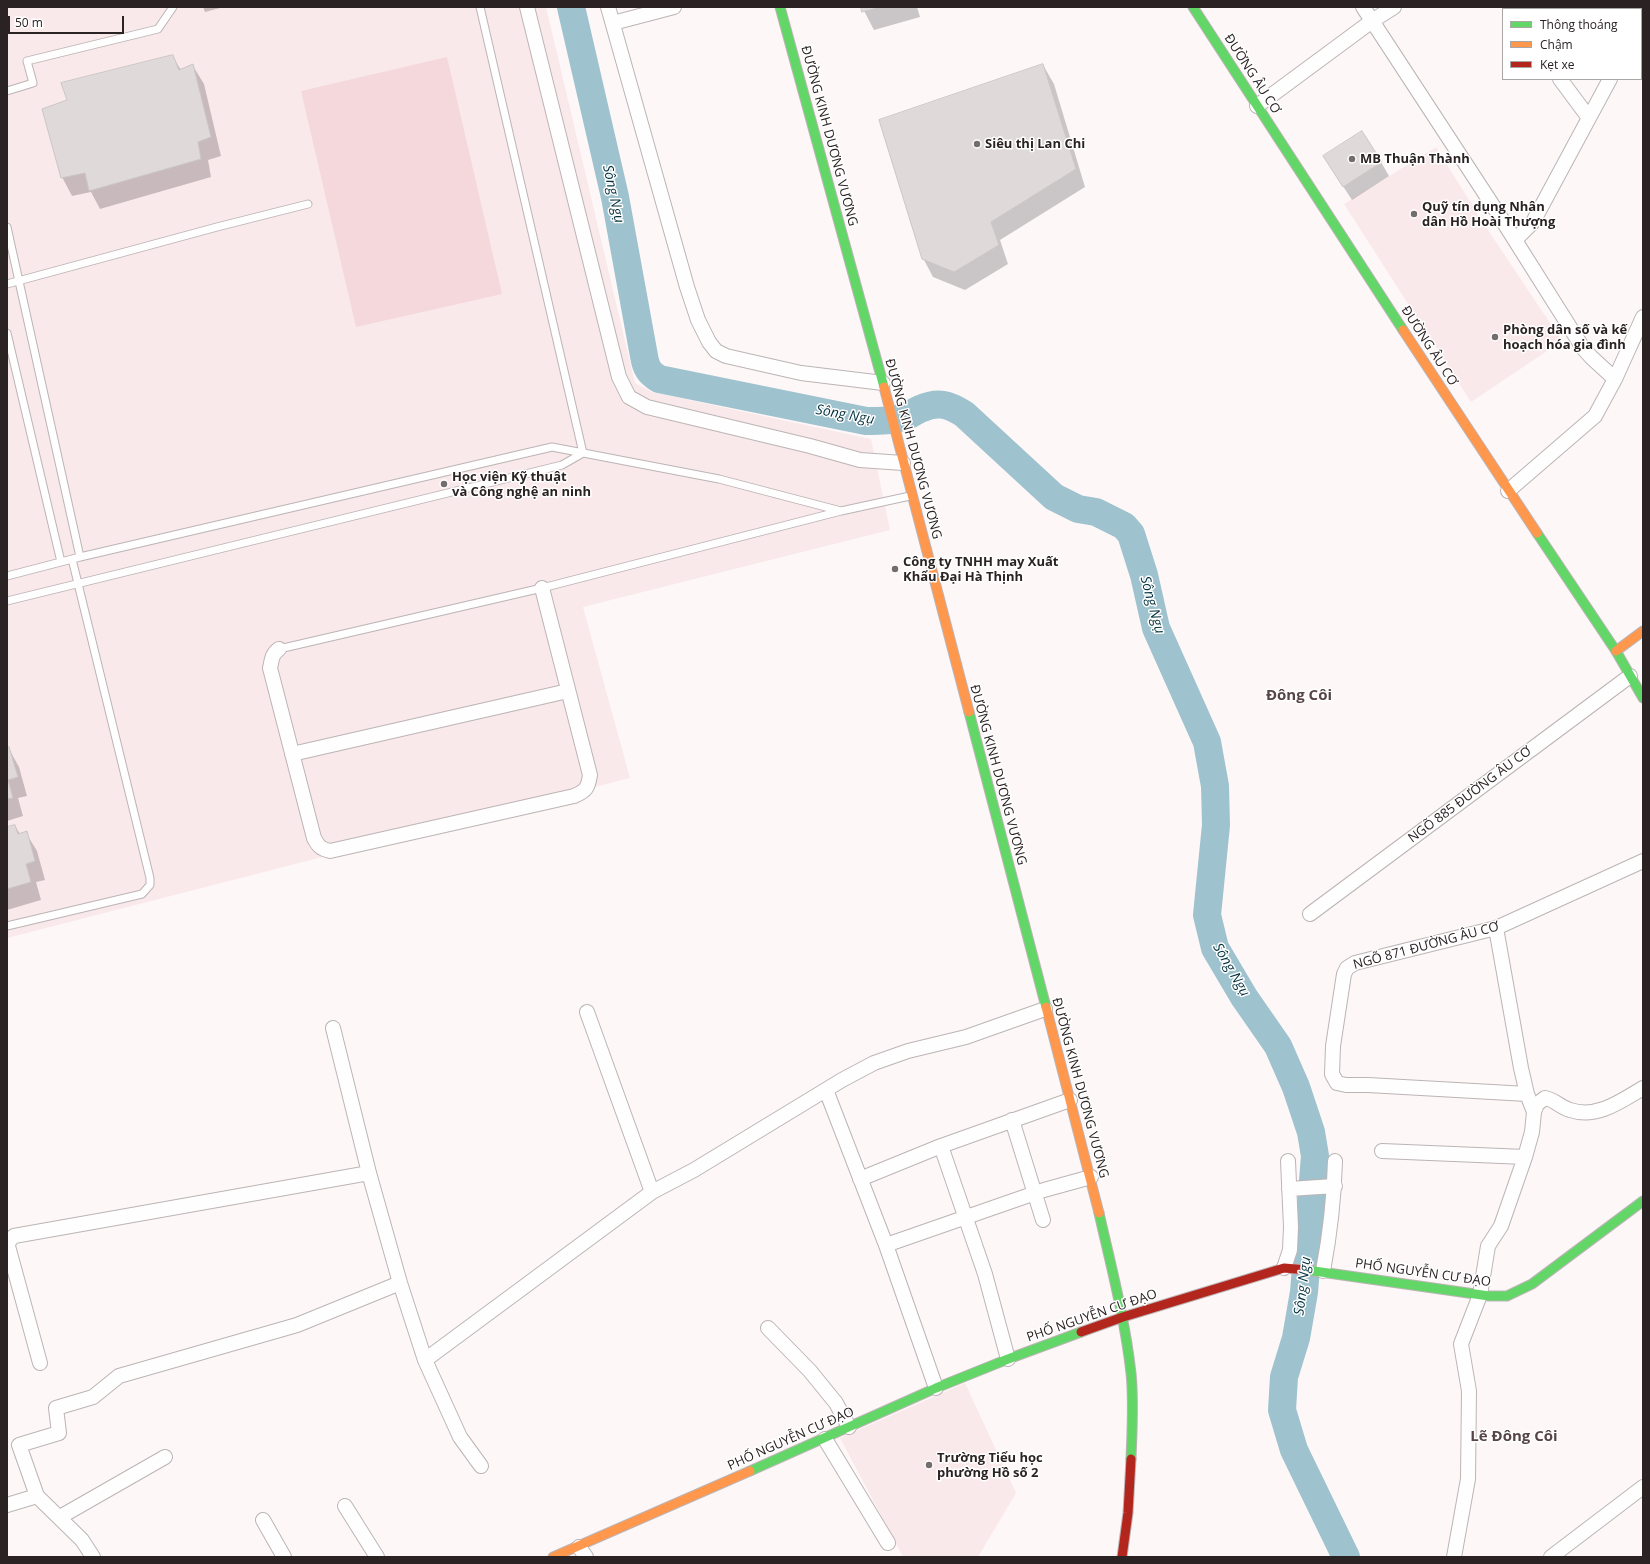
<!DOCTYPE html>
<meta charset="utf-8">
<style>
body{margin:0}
#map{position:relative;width:1650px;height:1564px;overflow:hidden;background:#fdf7f8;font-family:"Open Sans",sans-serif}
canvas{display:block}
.frame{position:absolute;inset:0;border:8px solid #2a2223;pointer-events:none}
.legend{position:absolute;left:1502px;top:8px;width:140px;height:72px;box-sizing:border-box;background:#fff;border:1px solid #aaa7a7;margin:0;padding:5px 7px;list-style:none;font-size:12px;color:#2a2223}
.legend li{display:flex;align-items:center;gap:8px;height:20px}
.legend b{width:20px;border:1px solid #aaa7a7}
.scale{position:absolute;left:8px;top:16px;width:116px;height:18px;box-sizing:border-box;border:2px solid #2a2223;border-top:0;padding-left:5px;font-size:12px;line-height:14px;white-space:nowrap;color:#2a2223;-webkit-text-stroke:3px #fff;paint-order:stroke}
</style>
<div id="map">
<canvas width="1650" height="1564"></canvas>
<div class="frame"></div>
<ul class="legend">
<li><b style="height:5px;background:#63d668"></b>Thông thoáng</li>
<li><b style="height:5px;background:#ff974d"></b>Chậm</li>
<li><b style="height:5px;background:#b3261e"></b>Kẹt xe</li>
</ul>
<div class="scale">50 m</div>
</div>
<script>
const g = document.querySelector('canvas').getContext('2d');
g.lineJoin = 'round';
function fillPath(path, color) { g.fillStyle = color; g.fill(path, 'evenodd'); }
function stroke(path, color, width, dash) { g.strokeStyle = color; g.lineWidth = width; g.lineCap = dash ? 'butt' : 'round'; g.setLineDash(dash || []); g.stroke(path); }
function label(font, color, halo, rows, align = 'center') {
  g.font = font + ' "Open Sans",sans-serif'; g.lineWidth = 3; g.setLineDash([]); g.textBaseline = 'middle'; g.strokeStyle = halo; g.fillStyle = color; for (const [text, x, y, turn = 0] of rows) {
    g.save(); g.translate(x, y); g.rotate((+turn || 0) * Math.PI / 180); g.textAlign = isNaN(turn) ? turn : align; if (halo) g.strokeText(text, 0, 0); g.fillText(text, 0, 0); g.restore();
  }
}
fillPath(new Path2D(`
 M7 7H546L635 383 652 392 871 439 890 530 583 607 630 778 7 938Z
 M1436 147 1484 224 1562 341 1471 402 1344 204Z
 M965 1383 1016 1493 978 1557H903L840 1438Z`), '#fae9eb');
fillPath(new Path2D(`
 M447 57 502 294 356 327 301 91Z`), '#f4d8db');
fillPath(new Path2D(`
 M203 7H224L205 12Z
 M862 7H917L920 17 874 30Z
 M172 56 181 70 193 66 204 84 221 156 208 160 211 177 100 209 91 192 72 196 62 177 68 101Z
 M1043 65 1054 84 1085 187 1000 240 1008 264 965 290 933 277 923 258Z
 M1324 157 1381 162 1389 176 1352 200Z
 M7 749H9L19 767 27 796 18 798 23 816 7 821Z
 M15 826 20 834 26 833 37 851 45 880 36 882 41 900 7 910V828Z`), '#0003');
stroke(new Path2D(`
 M1338 1540 1339 1557`), '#9ec2ce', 4.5);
stroke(new Path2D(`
 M571 7 615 197 644 356C646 368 649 373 659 379L866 421C881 421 893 421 906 416 911 415 915 411 920 409 938 401 948 404 964 414L1054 497 1078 509 1096 512 1124 526 1131 534 1144 575 1156 628 1207 742 1215 786 1216 825 1207 915 1215 948 1244 997 1278 1046 1296 1087 1311 1132 1315 1156 1304 1292 1296 1338 1284 1377 1282 1410 1294 1450 1346 1557`), '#9ec2ce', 28);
const building = new Path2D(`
 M861 7H881L862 12Z
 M173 55 179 70 193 64 211 137 198 142 201 159 89 191 85 173 61 178 42 109 67 100 61 83Z
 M1043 64 1076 169 991 222 999 245 954 272 922 259 879 120Z
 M1362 131 1382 162 1343 187 1323 156Z
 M9 747 18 777 8 780 13 798 7 799V748Z
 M15 825 18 834 27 831 35 861 26 864 31 882 7 889V827Z`);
fillPath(building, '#e0d9da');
stroke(building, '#ccc6c6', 1);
const lane = new Path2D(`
 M7 91 33 83 27 61 158 29 173 7
 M7 227 80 557
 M7 284 217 227 308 204
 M7 333 61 562
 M7 576 80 557 552 447 719 479 841 511 910 496
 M7 601 562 465 583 453 480 7
 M279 649 542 588 841 511
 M7 926 142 894 150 885V878L72 559`);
const street = new Path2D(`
 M527 7 619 377 629 397 647 407 810 446 860 460 903 463
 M608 7 687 287 698 320 709 342 716 351 726 356 801 373 883 383
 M1363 7 1501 218 1583 348 1591 357 1615 379
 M1513 7 1514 9
 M1641 22 1643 18
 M613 23 674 7
 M1560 79 1589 118
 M1257 106 1372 21 1394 7
 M1515 240 1533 222 1610 79
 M1508 491 1595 416 1615 379 1643 317
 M279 649C272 654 272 659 270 668L314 838C318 846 321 849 330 851L574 796C586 791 588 788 590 775L542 588
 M292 754 568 691
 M1310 914 1630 676
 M587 1012 652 1192
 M333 1028 369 1173 400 1283 425 1360 460 1437 481 1466
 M826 1090 886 1245 936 1388
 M1527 1094 1368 1085H1346L1337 1083 1332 1074 1333 1046 1344 974 1347 968 1355 963 1496 928 1643 861
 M1534 1112 1537 1104 1545 1098C1556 1100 1559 1107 1570 1110 1597 1119 1621 1101 1643 1088
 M1012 1120 1043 1220
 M1382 1151 1525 1157
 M860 1179 941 1146
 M1289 1189 1335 1186
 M886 1245 1044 1190 1091 1177
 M1284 1268 1290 1250 1291 1227 1288 1161
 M1323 1271C1330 1234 1334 1199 1335 1161
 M768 1328 810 1371 836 1403 849 1427
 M1008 1359 985 1274 941 1146 1070 1100
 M425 1360 652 1192 694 1170 842 1080 874 1063 908 1051 966 1037 1045 1009
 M40 1363 8 1246 9 1241 14 1236 369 1173
 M825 1439 888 1543
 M7 1505 37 1496
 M345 1506 377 1557
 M60 1517 165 1457
 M263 1520 284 1557
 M579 1547 586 1557
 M93 1557 82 1540 37 1496 19 1445 59 1433 56 1408 93 1397 119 1376 297 1325 400 1283
 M1454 1557 1468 1479 1469 1391 1461 1344 1480 1295 1488 1246 1501 1226 1525 1157 1532 1132 1534 1112 1527 1094 1521 1068 1496 928
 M1551 1557 1643 1487`);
const fast = new Path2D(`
 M780 7 884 387
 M1193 7 1403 330
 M1537 533 1616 651 1643 698
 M969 712 1046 1007
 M1099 1213C1111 1266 1125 1319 1131 1373 1134 1401 1132 1430 1131 1459
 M1307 1270 1489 1296H1507L1532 1284 1643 1201
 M750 1471 936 1388 1008 1359 1081 1332`);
const slow = new Path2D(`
 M1403 330 1537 533
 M884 387 969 712
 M1616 651 1643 631
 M1046 1007 1099 1213
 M553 1557 750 1471`);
const jam = new Path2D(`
 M1081 1332 1123 1317 1284 1268 1307 1270
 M1122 1557 1128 1513 1131 1459`);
stroke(lane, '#bcb4b5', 9);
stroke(street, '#bcb4b5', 16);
stroke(fast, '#bcb4b5', 11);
stroke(slow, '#bcb4b5', 11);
stroke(jam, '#bcb4b5', 11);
stroke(lane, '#fffefe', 7);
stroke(street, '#fffefe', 14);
stroke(fast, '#63d668', 9);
stroke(slow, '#ff974d', 9);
stroke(jam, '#b3261e', 9);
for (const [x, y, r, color] of [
 [977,144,4,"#746d6e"],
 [1352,159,4,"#746d6e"],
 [1414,214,4,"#746d6e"],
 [1495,337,4,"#746d6e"],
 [444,484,4,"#746d6e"],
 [895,569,4,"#746d6e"],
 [929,1465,4,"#746d6e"]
]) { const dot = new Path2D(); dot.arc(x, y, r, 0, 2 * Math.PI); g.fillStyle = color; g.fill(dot); stroke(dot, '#fff', 1.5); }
label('13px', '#2a2223', '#fff', [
 ["ĐƯỜNG ÂU CƠ",1252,74,57],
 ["ĐƯỜNG KINH DƯƠNG VƯƠNG",829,136,75],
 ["ĐƯỜNG ÂU CƠ",1429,346,57],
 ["ĐƯỜNG KINH DƯƠNG VƯƠNG",913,449,75],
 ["ĐƯỜNG KINH DƯƠNG VƯƠNG",998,775,75],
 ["NGÕ 885 ĐƯỜNG ÂU CƠ",1470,795,-37],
 ["NGÕ 871 ĐƯỜNG ÂU CƠ",1426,946,-15],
 ["ĐƯỜNG KINH DƯƠNG VƯƠNG",1080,1088,75],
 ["PHỐ NGUYỄN CƯ ĐẠO",1423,1273,8],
 ["PHỐ NGUYỄN CƯ ĐẠO",1092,1316,-19],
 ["PHỐ NGUYỄN CƯ ĐẠO",791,1439,-24]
]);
label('bold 13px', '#2a2223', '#fff', [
 ["Siêu thị Lan Chi",985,144],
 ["MB Thuận Thành",1360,159],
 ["Quỹ tín dụng Nhân",1422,207],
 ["dân Hồ Hoài Thượng",1422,222],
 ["Phòng dân số và kế",1503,330],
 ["hoạch hóa gia đình",1503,345],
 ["Học viện Kỹ thuật",452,477],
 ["và Công nghệ an ninh",452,492],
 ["Công ty TNHH may Xuất",903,562],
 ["Khẩu Đại Hà Thịnh",903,577],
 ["Trường Tiểu học",937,1458],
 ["phường Hồ số 2",937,1473]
], 'left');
label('italic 14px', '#00303d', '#fff', [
 ["Sông Ngụ",613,194,78],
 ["Sông Ngụ",845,415,10],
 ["Sông Ngụ",1152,605,75],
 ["Sông Ngụ",1231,970,60],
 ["Sông Ngụ",1303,1286,-83]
]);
label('bold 15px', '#574547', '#fff', [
 ["Đông Côi",1299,696],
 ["Lẽ Đông Côi",1514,1437]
]);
</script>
